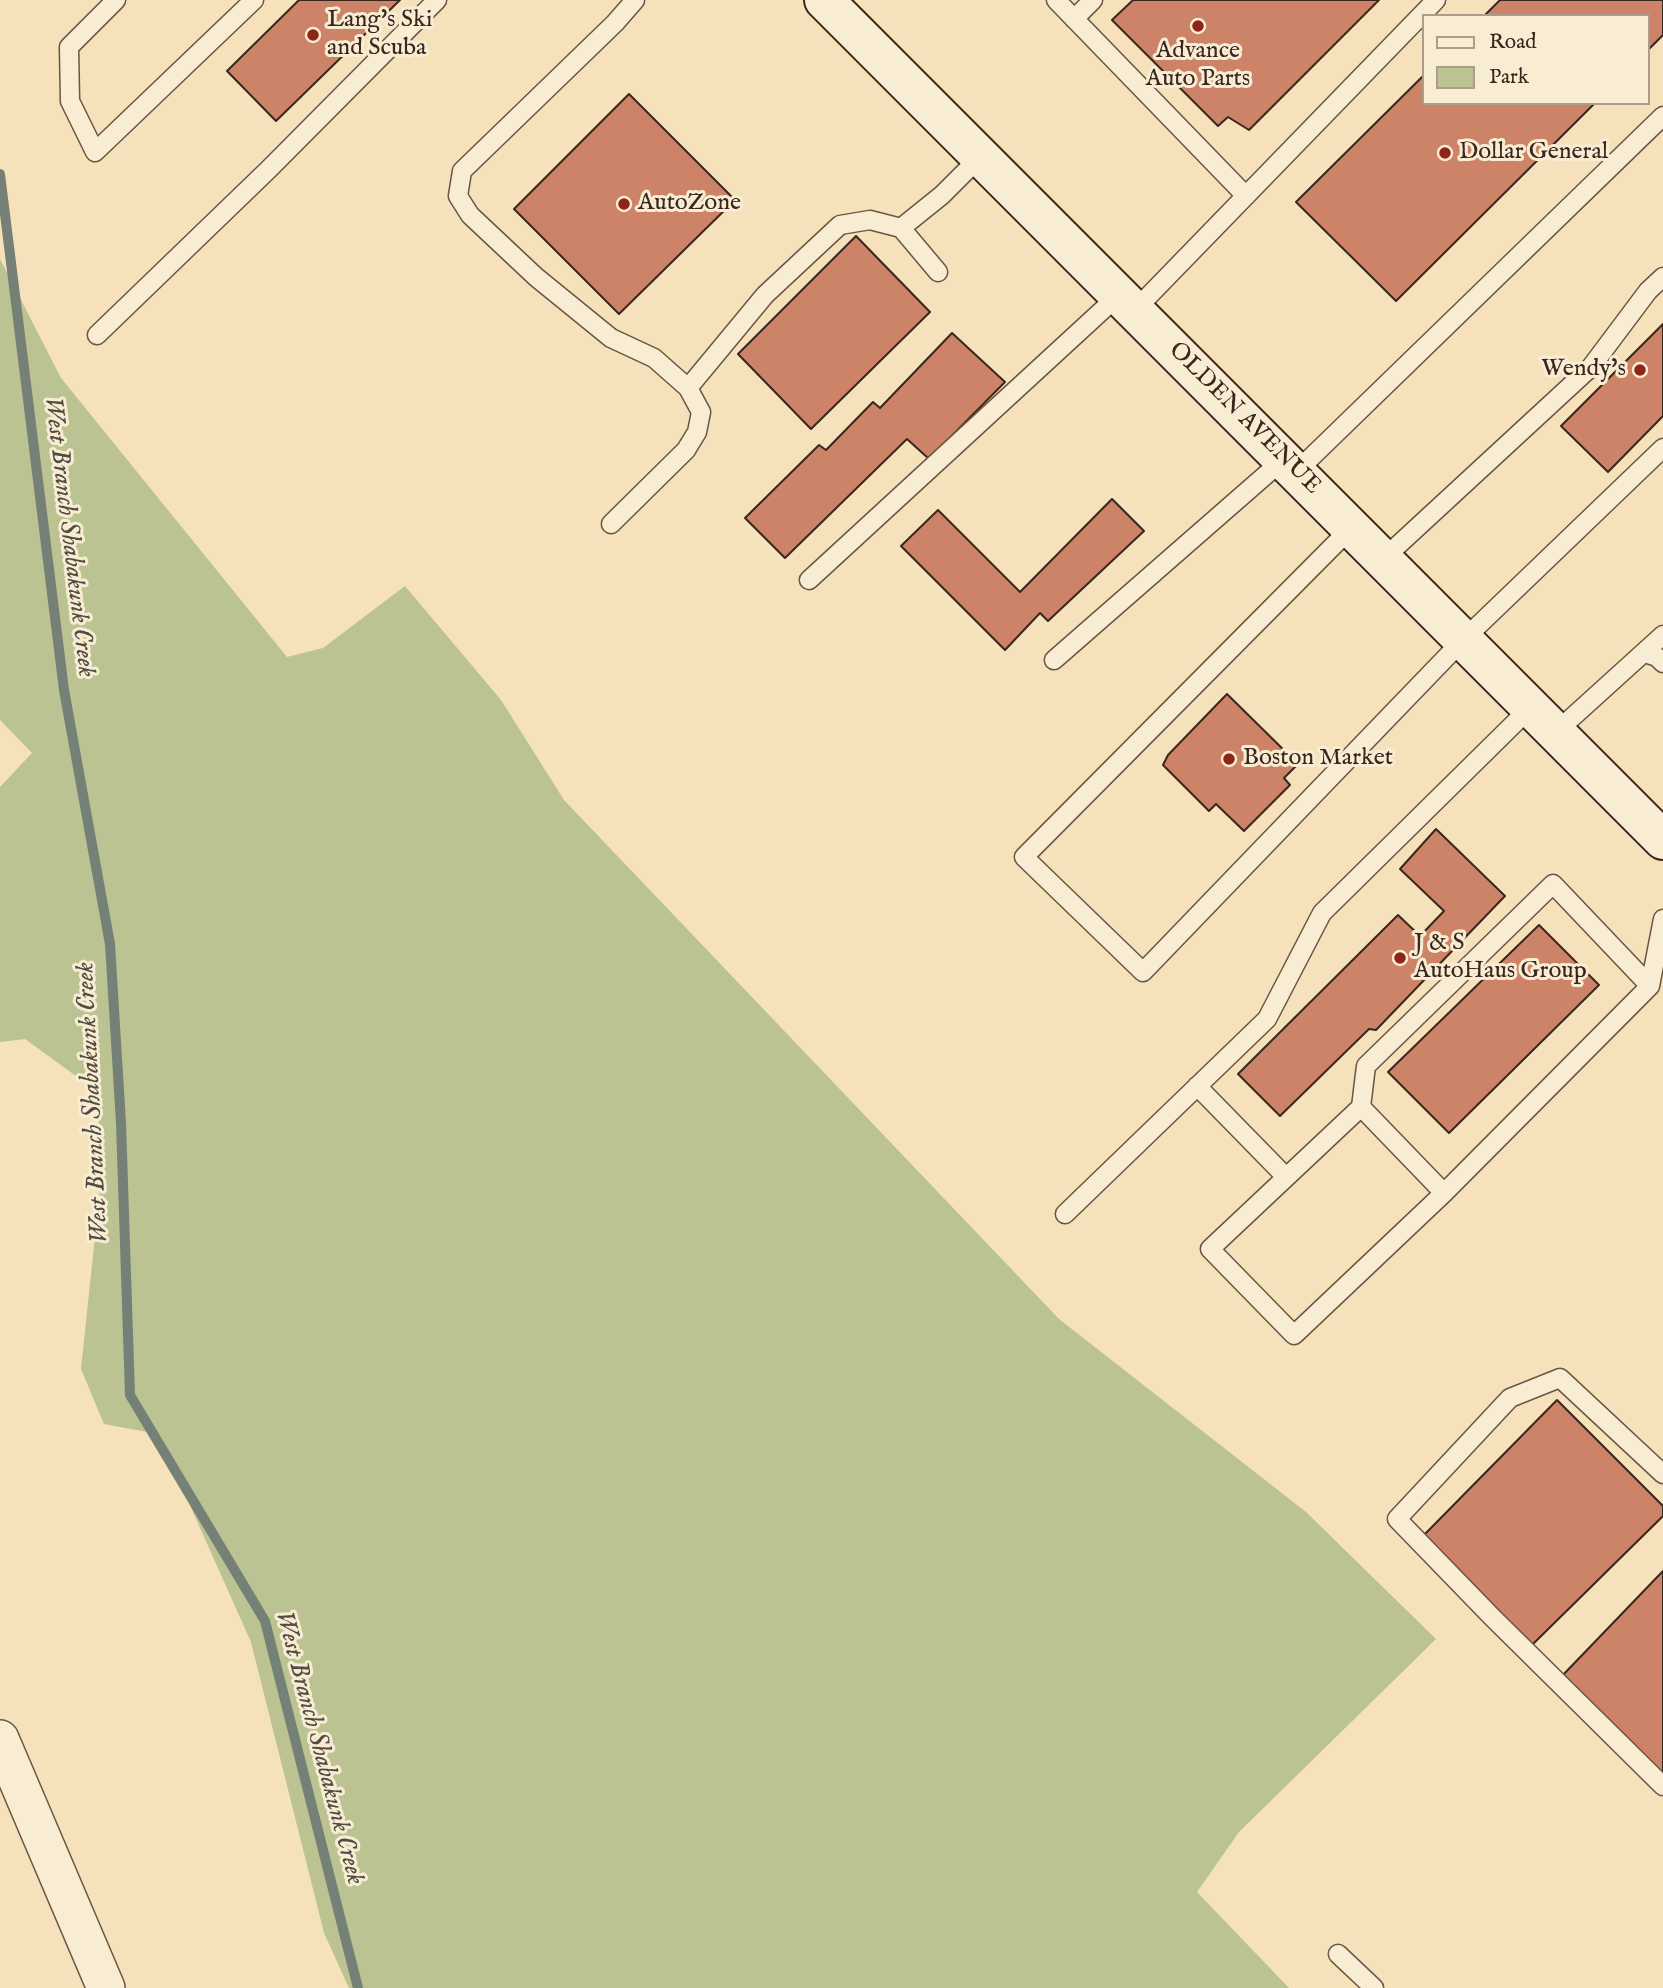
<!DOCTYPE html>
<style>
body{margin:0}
#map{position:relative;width:1663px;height:1988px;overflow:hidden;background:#f5e2bb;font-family:"IM FELL English",serif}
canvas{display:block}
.legend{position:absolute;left:1422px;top:14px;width:228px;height:91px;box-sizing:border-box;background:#f8ecd3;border:2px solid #ac9d8b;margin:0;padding:9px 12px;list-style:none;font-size:21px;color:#3b261e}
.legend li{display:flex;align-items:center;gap:14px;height:35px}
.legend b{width:35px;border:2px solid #ac9d8b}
</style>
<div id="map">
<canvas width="1663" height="1988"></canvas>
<ul class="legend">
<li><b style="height:9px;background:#f8ecd3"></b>Road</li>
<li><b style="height:19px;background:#bac391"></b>Park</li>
</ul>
</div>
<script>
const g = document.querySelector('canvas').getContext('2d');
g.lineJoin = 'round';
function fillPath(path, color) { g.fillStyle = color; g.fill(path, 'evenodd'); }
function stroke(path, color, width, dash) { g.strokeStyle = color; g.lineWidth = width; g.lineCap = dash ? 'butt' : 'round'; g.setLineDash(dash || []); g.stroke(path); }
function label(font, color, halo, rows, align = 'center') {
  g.font = font + ' "IM FELL English",serif'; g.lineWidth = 6; g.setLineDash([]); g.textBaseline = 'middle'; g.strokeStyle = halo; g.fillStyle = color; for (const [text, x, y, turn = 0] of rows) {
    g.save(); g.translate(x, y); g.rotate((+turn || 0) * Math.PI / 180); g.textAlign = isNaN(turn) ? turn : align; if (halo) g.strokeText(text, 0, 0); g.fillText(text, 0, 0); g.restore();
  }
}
fillPath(new Path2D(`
 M0 259 61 378 287 657 323 648 405 586 501 700 564 800 1059 1319 1306 1512 1436 1639 1239 1832 1197 1892 1289 1988H349L324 1933 251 1642 158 1434 104 1424 81 1369 100 1189 98 1092 25 1039 0 1042V787L32 753 0 720Z`), '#bac391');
stroke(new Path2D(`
 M0 174 64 690 110 944 121 1123 130 1395 265 1621 358 1988`), '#758176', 10);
const building = new Path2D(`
 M299 0H400L276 121 227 71Z
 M1133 0H1379L1249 130 1228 117 1218 126 1112 20Z
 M1500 0H1663V35L1647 51V16H1484Z
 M1423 76V103H1595L1396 301 1296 202Z
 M629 94 735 200 619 314 514 209Z
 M856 236 930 312 811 429 738 354Z
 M1663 324V416L1608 472 1561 426Z
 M952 333 1005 382 929 459 907 439 785 558 745 518 819 445 826 450 873 402 880 408Z
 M1112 499 1144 531 1048 621 1040 613 1005 650 901 546 938 510 1020 592Z
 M1227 694 1298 764 1284 778 1290 785 1244 831 1216 804 1209 811 1163 765 1168 755Z
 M1436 829 1505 896 1376 1030 1369 1029 1280 1116 1238 1074 1398 915 1420 936 1444 911 1400 869Z
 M1539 925 1599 985 1449 1133 1388 1072Z
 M1557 1400 1663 1506V1516L1531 1646 1424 1535Z
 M1663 1571V1777L1561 1677Z`);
fillPath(building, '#cc8368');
stroke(building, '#3b261e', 2);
const service = new Path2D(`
 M116 0 69 47 70 101 95 152 254 0
 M1056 0 1246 196
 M1074 19 1093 0
 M901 228 942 195 980 157
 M1135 310 1436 0
 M97 335 269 169 437 0
 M688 388 765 295 840 225 870 220 901 228 938 272
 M1296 472 1663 116
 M611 524 686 450 697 432 701 412 688 388 654 358 611 338 536 277 470 215 458 196 462 171 615 23 635 0
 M1352 527 1024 857 1143 972 1462 641 1663 448
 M1383 559 1591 367 1648 291 1663 277
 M809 580 1120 294
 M1645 653 1657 657 1663 663
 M1054 660 1284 459
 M1556 732 1663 635
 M1197 1086 1286 1177
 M1361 1107 1366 1066 1553 884 1650 986
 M1444 1193 1361 1107 1210 1249 1294 1335 1444 1193 1650 986 1663 919
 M1065 1214 1267 1019 1322 913 1531 707
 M1663 1474 1560 1378 1510 1398 1397 1519 1492 1617 1663 1786
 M1338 1954 1374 1988`);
const minor = new Path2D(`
 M0 1739 106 1988`);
const secondary = new Path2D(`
 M824 0 1663 840`);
stroke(service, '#6a5545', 21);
stroke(minor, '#6a5545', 40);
stroke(secondary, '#3b261e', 42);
stroke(service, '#f8ecd3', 18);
stroke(minor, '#f8ecd3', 37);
stroke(secondary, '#f8ecd3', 38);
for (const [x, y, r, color] of [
 [1198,26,7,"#8f2418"],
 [313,35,7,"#8f2418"],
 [1445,153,7,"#8f2418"],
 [624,204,7,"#8f2418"],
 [1640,370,7,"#8f2418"],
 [1229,759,7,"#8f2418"],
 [1400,958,7,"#8f2418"]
]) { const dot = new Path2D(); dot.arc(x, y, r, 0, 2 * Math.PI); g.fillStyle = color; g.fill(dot); stroke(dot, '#f8ecd3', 2.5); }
label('24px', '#3b261e', '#f8ecd3', [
 ["Lang's Ski",327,21],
 ["and Scuba",327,49],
 ["Advance",1198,52,"center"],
 ["Auto Parts",1198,80,"center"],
 ["Dollar General",1459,153],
 ["AutoZone",638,204],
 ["Wendy's",1626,370,"right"],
 ["Boston Market",1243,759],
 ["J & S",1414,944],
 ["AutoHaus Group",1414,972]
], 'left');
label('24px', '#3b261e', '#f8ecd3', [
 ["OLDEN AVENUE",1244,419,45]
]);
label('italic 26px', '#534c42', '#f8ecd3', [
 ["West Branch Shabakunk Creek",68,537,83],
 ["West Branch Shabakunk Creek",94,1103,-93],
 ["West Branch Shabakunk Creek",318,1748,75]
]);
</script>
